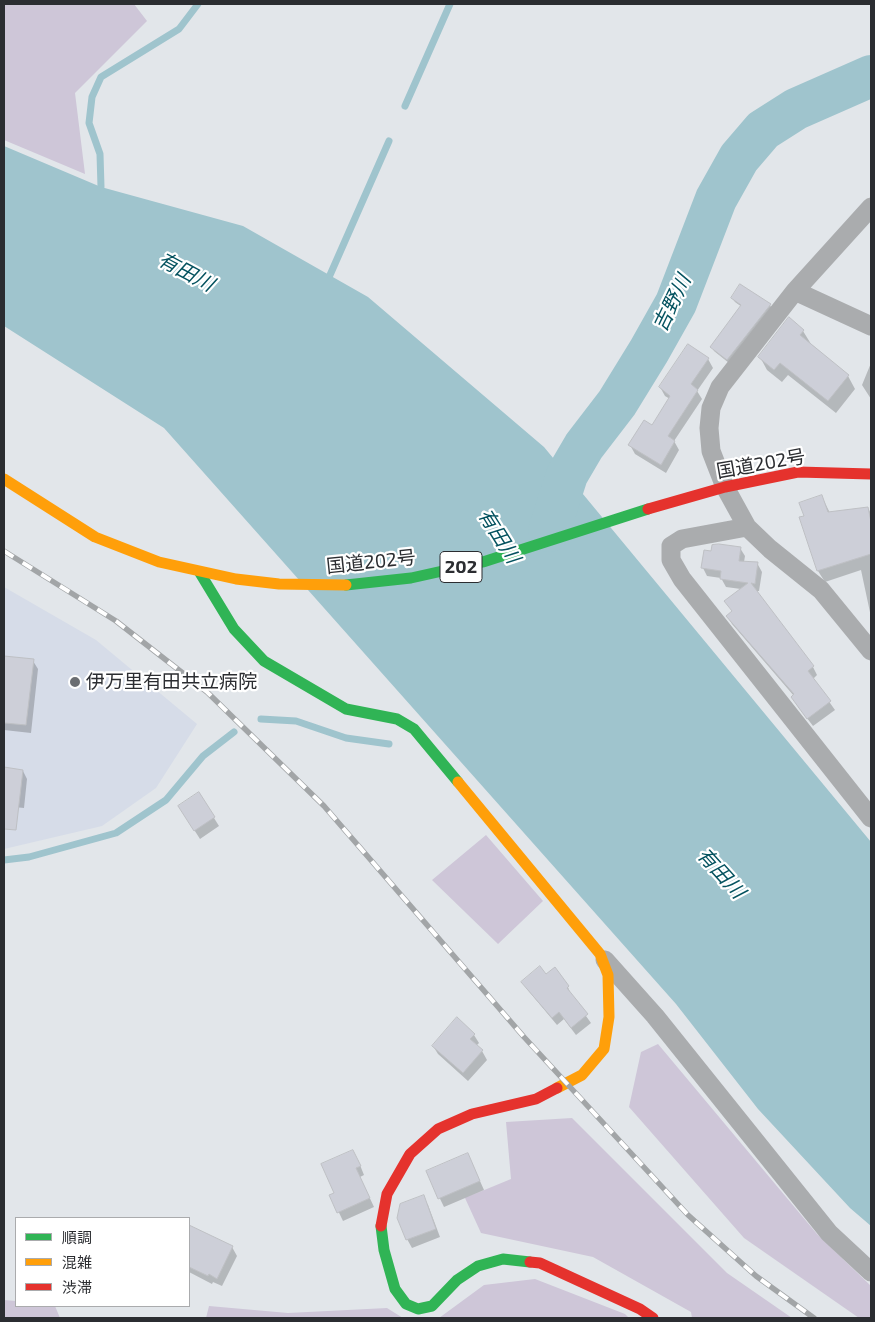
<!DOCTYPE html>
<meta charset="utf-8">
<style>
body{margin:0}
#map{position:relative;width:875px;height:1322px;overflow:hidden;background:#e2e6ea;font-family:"Exo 2","Noto Sans JP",sans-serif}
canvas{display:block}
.frame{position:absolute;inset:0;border:5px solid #2b2d31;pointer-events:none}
.legend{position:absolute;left:15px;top:1217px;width:175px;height:90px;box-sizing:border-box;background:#fff;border:1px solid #aaabad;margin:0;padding:6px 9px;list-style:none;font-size:15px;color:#2b2d31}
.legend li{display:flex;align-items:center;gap:10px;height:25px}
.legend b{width:25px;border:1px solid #aaabad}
</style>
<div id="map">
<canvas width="875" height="1322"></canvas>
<div class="frame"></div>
<ul class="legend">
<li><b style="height:6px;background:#30b455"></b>順調</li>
<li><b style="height:6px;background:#ff9f0a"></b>混雑</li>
<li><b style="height:6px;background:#e5322d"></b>渋滞</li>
</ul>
</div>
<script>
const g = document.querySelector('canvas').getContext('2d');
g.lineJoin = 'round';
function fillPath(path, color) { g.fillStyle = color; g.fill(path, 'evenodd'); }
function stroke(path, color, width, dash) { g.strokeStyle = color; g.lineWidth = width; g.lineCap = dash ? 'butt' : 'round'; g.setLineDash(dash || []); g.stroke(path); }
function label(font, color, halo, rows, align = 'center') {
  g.font = font + ' "Exo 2","Noto Sans JP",sans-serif'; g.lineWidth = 4.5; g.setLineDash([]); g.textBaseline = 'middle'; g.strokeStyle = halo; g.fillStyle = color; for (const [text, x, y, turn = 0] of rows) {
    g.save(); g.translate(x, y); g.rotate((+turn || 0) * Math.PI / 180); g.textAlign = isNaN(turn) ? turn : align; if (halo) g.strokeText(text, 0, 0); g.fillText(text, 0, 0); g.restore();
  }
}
fillPath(new Path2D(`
 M4 587 96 640 197 724 156 788 102 826 4 849Z`), '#d6dce8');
fillPath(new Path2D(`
 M4 4H134L147 21 75 93 85 174 4 140Z
 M486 835 543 901 498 944 432 880Z
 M658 1044 817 1234 871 1286V1318H859L744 1238 629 1107 641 1052Z
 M572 1118 727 1273 792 1318H692L691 1312 593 1257 481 1233 465 1198 511 1179 506 1122Z
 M535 1279 625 1314 629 1318H439L484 1285Z
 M4 1300 16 1301V1306H55L60 1318H4Z
 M209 1306 288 1313 387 1308 403 1318H206Z`), '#cec6d8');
fillPath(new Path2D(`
 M4 146 101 187 243 226 368 297 544 447 871 842V1226L850 1208 758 1109 676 1004 164 428 4 326Z`), '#9fc4cd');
fillPath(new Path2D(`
 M732 298 770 305 772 309 729 363 714 351 712 347 742 307 735 302Z
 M803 331 811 344 848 376 855 389 836 413 788 375 782 382 767 370 760 357Z
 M708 359 713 368 697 391 702 399 674 441 679 450 666 473 635 454 630 445 652 427 670 399 665 396 660 387Z
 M871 363V399L862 385Z
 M822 497 830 513 868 508 871 514V617L861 570 825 582 818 571 801 518 805 516Z
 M740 548 745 556 744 562 757 563 762 572 759 591H755L813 667 817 675 813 679 835 710 813 726 797 705 794 696 732 624 727 616 733 612 741 589 726 587 721 578 707 576 703 568 712 552Z
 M4 657 33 661 38 669 31 733 4 730Z
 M4 769 23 771 27 779 24 808 4 806Z
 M184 814 214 818 219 826 200 839Z
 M546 975 568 987 571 995 591 1023 576 1035 564 1019 557 1025 527 989 523 982Z
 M474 1035 479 1043 476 1046 482 1051 487 1060 468 1081 438 1054 433 1046Z
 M468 1154 484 1190 444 1207 427 1172Z
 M358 1160 364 1175 360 1177 374 1207 343 1221 331 1196 336 1193Z
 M423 1197 428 1205 440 1237 412 1248 407 1239Z
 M191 1227 232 1247 237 1256 222 1286 213 1282 212 1284 189 1272V1231Z`), '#0003');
stroke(new Path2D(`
 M405 106 450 4
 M101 187 100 154 89 123 92 97 101 77 179 29 198 4
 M330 275 389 141
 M261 719 296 721 346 738 389 744
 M4 860 29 857 116 833 166 800 203 756 234 732`), '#9fc4cd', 7);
stroke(new Path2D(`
 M549 531 567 475 584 446 617 403 649 351 676 303 716 199 739 158 763 130 796 109 871 76`), '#9fc4cd', 42);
const building = new Path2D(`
 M740 284 771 304 727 360 710 347 741 305 731 298Z
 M789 317 804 330 800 335 849 375 828 401 780 363 774 370 758 357Z
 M688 344 709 358 691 384 698 390 668 436 675 441 661 465 628 445 644 420 652 425 670 396 659 387Z
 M822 495 828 512 868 507 871 522V554L817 571 799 517 804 516 799 503Z
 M719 544 741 547 739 561 758 562 755 584 751 583 814 666 808 671 831 701 807 719 791 697 794 694 726 616 732 611 724 601 748 583 720 579 721 571 701 568 704 550 711 551 712 545Z
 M4 656 34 659 26 725 4 723Z
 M4 767 23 770 16 830 4 829Z
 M199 792 215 817 194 831 178 806Z
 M540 966 546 974 555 967 569 986 567 988 588 1014 571 1028 559 1012 552 1018 521 982Z
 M457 1017 475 1034 470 1039 483 1050 463 1073 432 1046Z
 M353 1150 361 1166 356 1168 370 1198 337 1213 329 1195 334 1193 321 1164Z
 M468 1153 480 1181 438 1199 426 1171Z
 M424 1195 436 1229 406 1240 397 1218 400 1204Z
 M189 1225 233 1246 217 1279 209 1274 208 1276 189 1267Z`);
fillPath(building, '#cdcfd8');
stroke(building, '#bec0c4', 1);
stroke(new Path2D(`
 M871 207 795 291 720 387 711 408 709 428 711 451 716 464 725 487 747 527 770 549 821 590 871 651
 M795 291 871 326
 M747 527 682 539 671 546V560L682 579 871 818
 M605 960 655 1016 829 1233 871 1272`), '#aaacae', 19);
stroke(new Path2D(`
 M200 573 234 629 264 661 346 709 397 719 414 729 458 782
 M346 585 411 578 483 562 648 509
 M381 1226 384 1250 395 1289 406 1304 418 1309 432 1306 457 1280 478 1266 503 1259 530 1262`), '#30b455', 11);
stroke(new Path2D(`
 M4 479 95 537 159 562 236 579 279 584 346 585
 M458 782 600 954 608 975 609 1017 604 1049 582 1075 557 1088`), '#ff9f0a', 11);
stroke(new Path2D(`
 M648 509 725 487 798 472 871 474
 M381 1226 387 1194 410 1154 438 1129 472 1114 536 1099 557 1088
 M530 1262 540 1263 640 1309 653 1318`), '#e5322d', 11);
const rail = new Path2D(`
 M4 551 116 621 207 692 324 806 524 1037 688 1215 756 1276 814 1318`);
stroke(rail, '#a2a5a7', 5.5);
stroke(rail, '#fff', 4, [11]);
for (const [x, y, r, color] of [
 [75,682,6,"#6b6e72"]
]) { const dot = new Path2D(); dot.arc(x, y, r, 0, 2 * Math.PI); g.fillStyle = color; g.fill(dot); stroke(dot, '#fff', 2); }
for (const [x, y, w] of [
 [461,567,42]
]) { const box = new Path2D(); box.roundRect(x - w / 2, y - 15.5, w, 31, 4); g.fillStyle = '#fff'; g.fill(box); stroke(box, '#2b2d31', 1); }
label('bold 18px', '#2b2d31', null, [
 ["202",461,567]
]);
label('19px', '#2b2d31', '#fff', [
 ["国道202号",761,464,-10],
 ["国道202号",371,562,-6]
]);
label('19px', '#2b2d31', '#fff', [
 ["伊万里有田共立病院",86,682]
], 'left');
label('italic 20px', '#04525f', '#fff', [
 ["有田川",186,272,28],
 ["吉野川",672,303,-64],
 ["有田川",499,536,58],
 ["有田川",721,873,48]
]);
</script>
